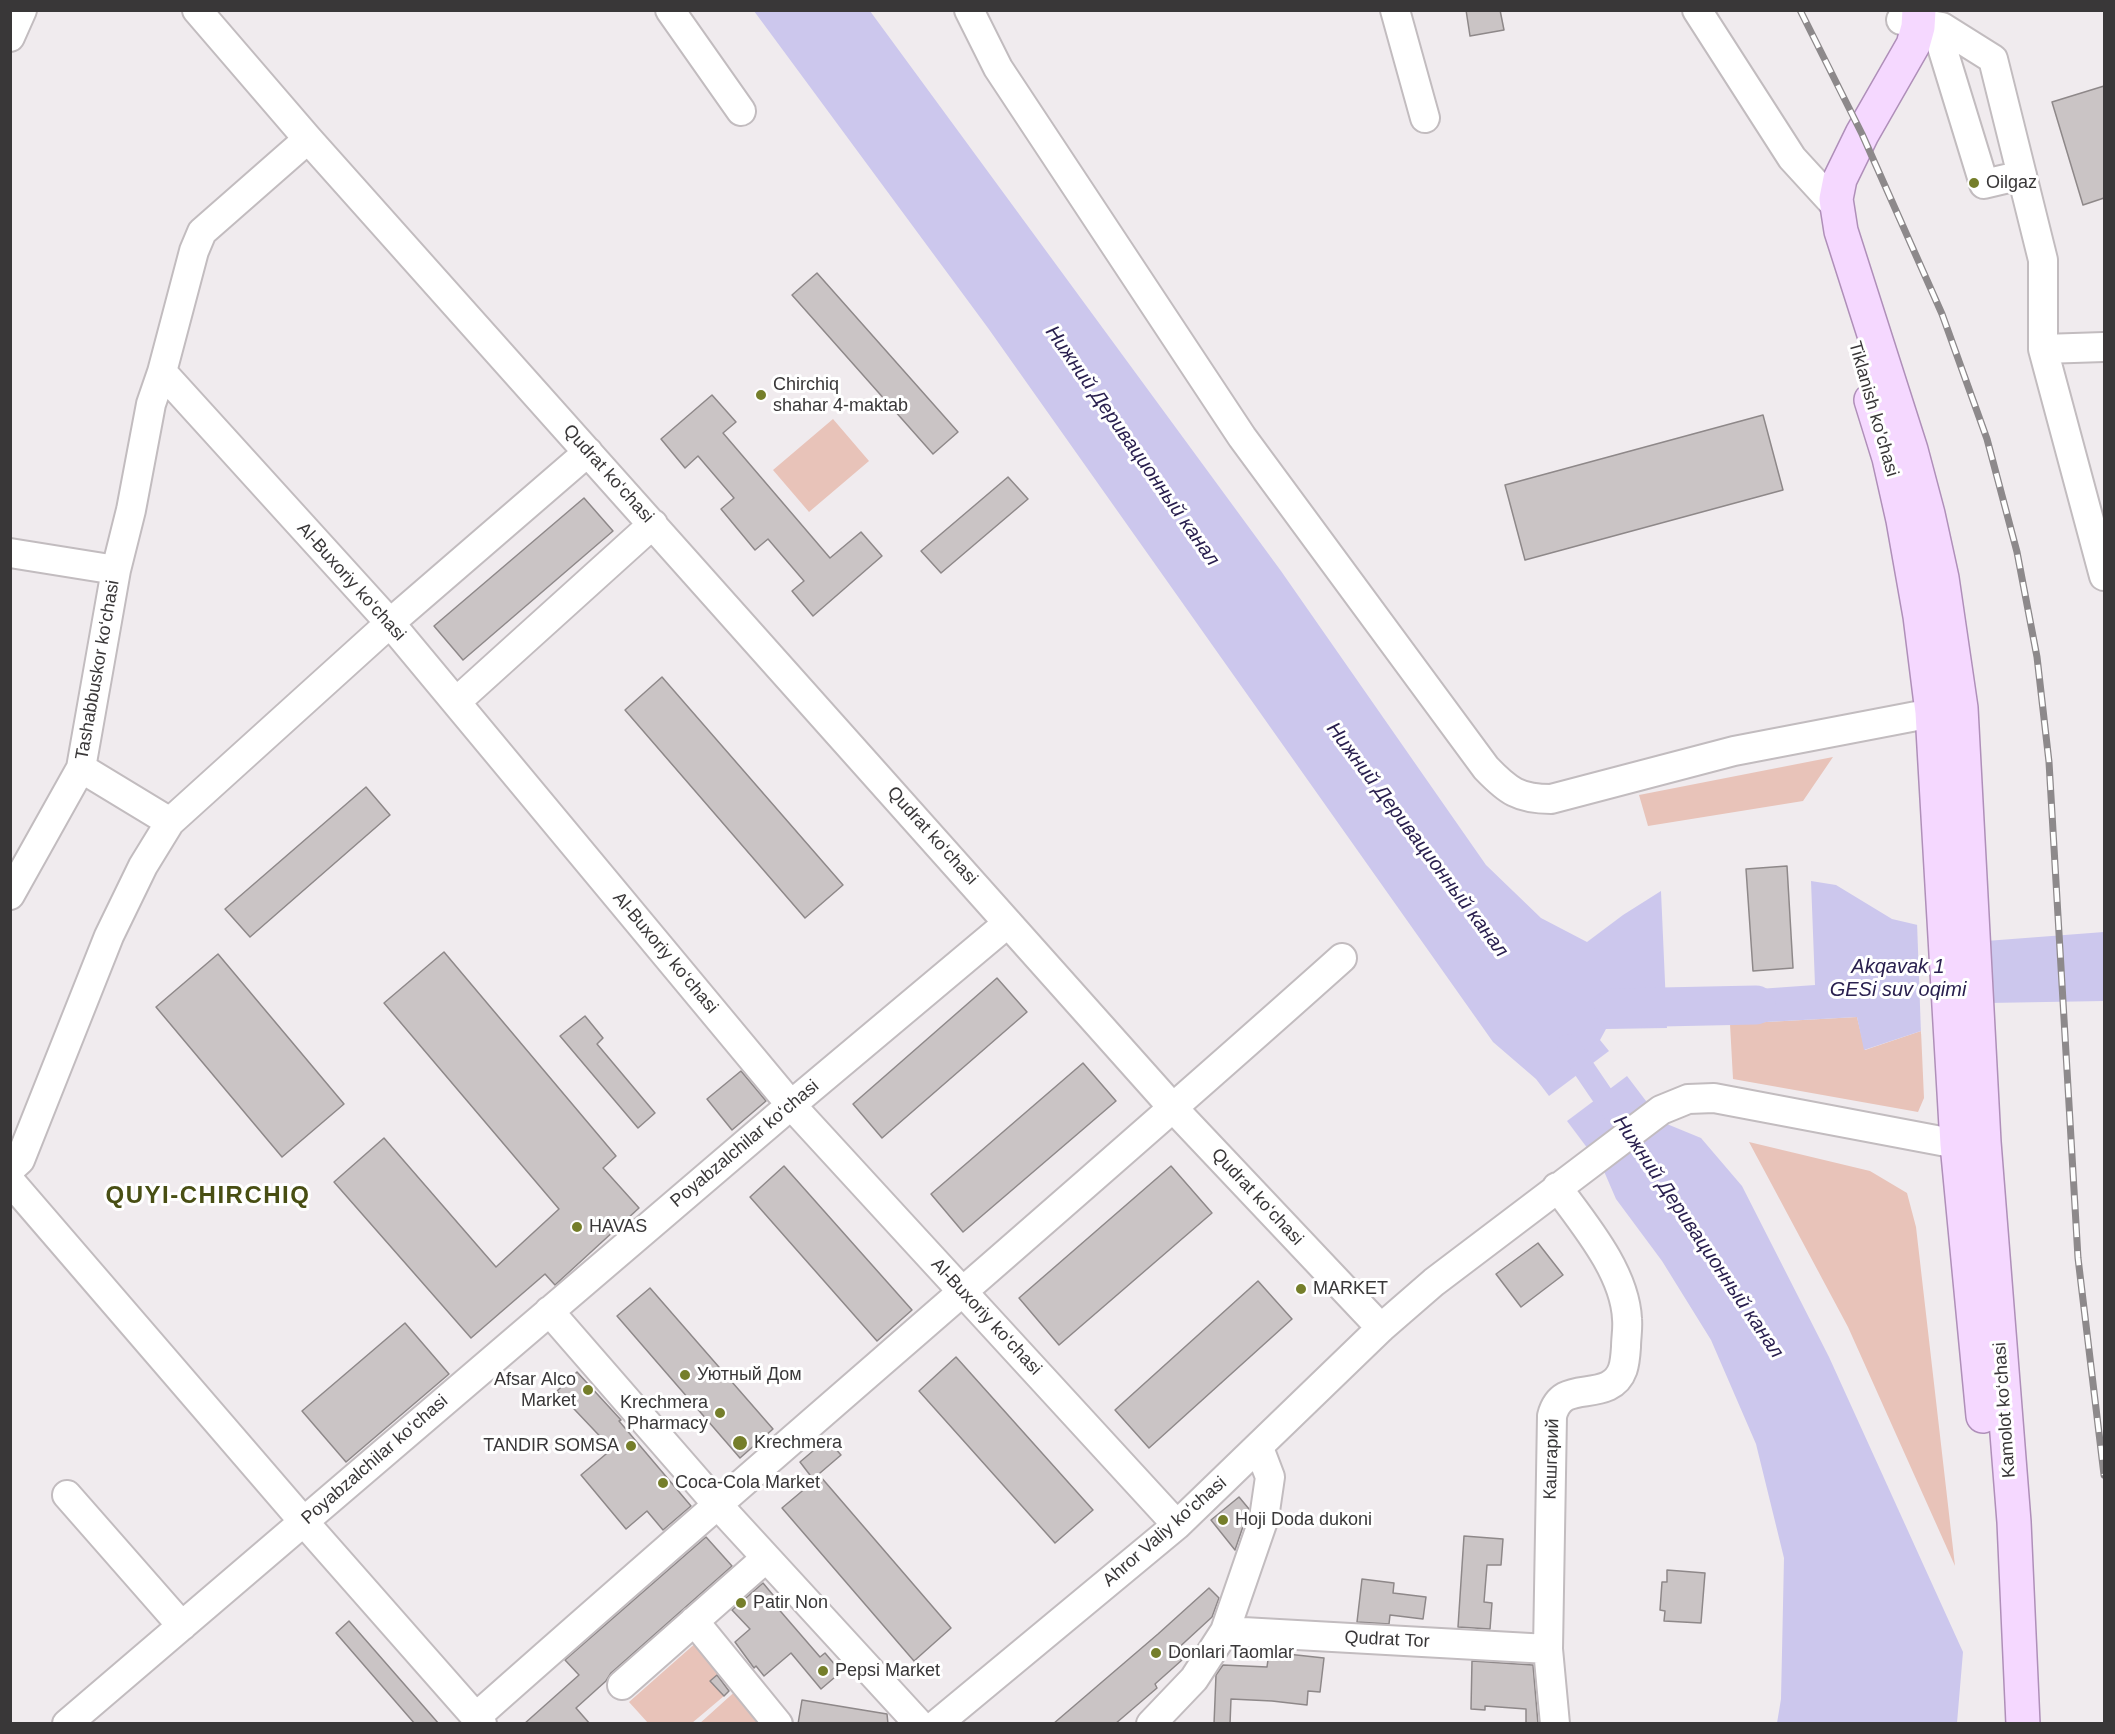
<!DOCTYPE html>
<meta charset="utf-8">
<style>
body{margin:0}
#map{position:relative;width:2115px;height:1734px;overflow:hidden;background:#f0ebee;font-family:Helvetica,sans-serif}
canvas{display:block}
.frame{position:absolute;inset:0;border:12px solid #393738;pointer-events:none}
</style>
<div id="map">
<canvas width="2115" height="1734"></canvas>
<div class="frame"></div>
</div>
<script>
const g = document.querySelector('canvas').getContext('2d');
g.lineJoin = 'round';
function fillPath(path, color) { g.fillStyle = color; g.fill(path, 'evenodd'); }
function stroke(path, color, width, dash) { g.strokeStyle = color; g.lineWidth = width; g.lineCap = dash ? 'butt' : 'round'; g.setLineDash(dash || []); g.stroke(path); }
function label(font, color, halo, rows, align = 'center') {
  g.font = font + ' Helvetica,sans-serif'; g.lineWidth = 6; g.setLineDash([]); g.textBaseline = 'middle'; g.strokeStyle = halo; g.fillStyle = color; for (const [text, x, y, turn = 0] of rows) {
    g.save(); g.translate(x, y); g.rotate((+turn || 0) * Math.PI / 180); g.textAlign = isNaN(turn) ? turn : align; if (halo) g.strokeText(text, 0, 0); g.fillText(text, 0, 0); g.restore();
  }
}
fillPath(new Path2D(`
 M833 419 869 461 809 512 773 470Z
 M1833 757 1803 801 1648 826 1639 795Z
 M1857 1017 1865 1050 1921 1031 1924 1098 1918 1112 1733 1079 1730 1024Z
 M1749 1142 1870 1171 1907 1193 1916 1227 1955 1566 1848 1327Z
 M698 1641 723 1669 710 1681 724 1696 692 1723H648L629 1702Z
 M740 1687 773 1724H699Z`), '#e8c3b9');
fillPath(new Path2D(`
 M754 11H870L1281 571 1486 865 1541 918 1587 942 1623 915 1661 891 1667 1028 1606 1029 1600 1040 1609 1051 1549 1096 1536 1079 1493 1042 988 328Z
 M1811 881 1836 885 1892 919 1986 941 2104 932V1001L1988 1003 1921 1031 1864 1050 1857 1017 1730 1024H1703L1702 993 1815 985Z
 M1627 1076 1662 1122 1701 1138 1742 1186 1829 1357 1963 1652 1957 1723H1777L1781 1699 1784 1558 1756 1444 1711 1340 1662 1261 1616 1199 1603 1169 1567 1121Z`), '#ccc7ed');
fillPath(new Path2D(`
 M1917 922 1986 938 1988 1006 1921 1034Z`), '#f0ebee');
stroke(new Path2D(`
 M1568 1045 1619 1120`), '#ccc7ed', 22);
stroke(new Path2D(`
 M1614 1008 1756 1005`), '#ccc7ed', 39);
const building = new Path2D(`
 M1466 10H1500L1504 30 1470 36Z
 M2104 86V198L2083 205 2052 102Z
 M817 273 958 432 933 454 792 295Z
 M712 395 736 422 723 433 830 558 861 532 882 556 813 616 792 591 804 581 768 539 755 550 721 509 734 498 698 456 685 468 661 439Z
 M1763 415 1783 490 1525 560 1505 485Z
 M1008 477 1028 499 941 573 921 551Z
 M584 498 613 531 463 660 434 626Z
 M662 677 843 885 805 918 625 710Z
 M366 787 390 815 250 937 225 909Z
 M1787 866 1793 968 1753 971 1746 869Z
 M444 952 616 1156 603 1168 639 1208 555 1285 545 1274 471 1338 334 1182 384 1138 496 1267 559 1209 384 1003Z
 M218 954 344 1104 282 1157 156 1007Z
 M997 978 1027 1012 882 1138 853 1104Z
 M585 1016 603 1038 597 1044 655 1113 638 1128 560 1036Z
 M1083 1063 1116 1101 963 1232 931 1194Z
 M741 1071 766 1101 732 1130 707 1099Z
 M784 1166 912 1310 877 1341 750 1197Z
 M1171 1166 1212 1213 1059 1345 1019 1298Z
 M1538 1243 1563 1275 1521 1307 1496 1274Z
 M1258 1281 1292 1319 1149 1448 1115 1410Z
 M650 1288 773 1429 740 1458 617 1316Z
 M405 1323 449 1374 346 1462 302 1411Z
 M956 1357 1093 1510 1055 1543 919 1391Z
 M577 1372 621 1420 619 1421 691 1506 663 1530 647 1511 626 1529 581 1475 612 1449 557 1391Z
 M827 1439 841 1455 813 1479 800 1462Z
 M820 1476 951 1628 914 1661 782 1508Z
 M1239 1497 1249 1509 1235 1550 1211 1520Z
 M1464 1536 1503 1539 1501 1565H1487L1484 1602 1492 1603 1490 1629 1458 1627Z
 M706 1537 732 1566 611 1673 606 1681 576 1708 590 1724H524L579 1675 565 1660Z
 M1667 1570 1705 1573 1701 1623 1664 1621 1665 1611 1660 1610 1662 1582H1667Z
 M1362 1579 1394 1583 1393 1593 1426 1597 1423 1619 1390 1615 1389 1624 1357 1622Z
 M763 1583 773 1595 769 1598 820 1657 825 1653 841 1672 821 1689 791 1653 764 1676 756 1666 754 1668 735 1642 750 1629 732 1610Z
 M1209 1588 1219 1598 1212 1617 1174 1652 1182 1660 1155 1684 1157 1688 1115 1724H1053L1158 1634Z
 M349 1621 439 1724H415L336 1633Z
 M1269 1652 1324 1658 1320 1692 1308 1691 1307 1705 1272 1701 1231 1699 1230 1724H1214L1216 1675 1223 1665 1267 1667Z
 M1472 1661 1533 1665 1538 1724H1526V1709L1485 1706V1710L1471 1709Z
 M717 1675 729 1691 724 1696 710 1681Z
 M802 1700 887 1714 888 1724H798Z`);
fillPath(building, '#cac4c5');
stroke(building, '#8e8889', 1.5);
const minor = new Path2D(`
 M197 10 308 139 1174 1109 1381 1328
 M670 10 741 111
 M969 10 998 68 1242 437 1486 768C1508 791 1519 799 1551 799L1734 751 1953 709
 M1395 10 1425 118
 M1697 10 1792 158 1836 206
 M1901 20 1942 27 1993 59 2043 260V349L2104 576
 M10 37 22 10
 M1942 47 1984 184 2022 175
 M2043 349 2104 347
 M162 372 390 623 791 1105 1177 1525
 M10 553 116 570
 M456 702 653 524
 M81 768 170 822
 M10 895 81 768 116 570 131 510 151 404 162 372 194 251 202 232 308 139
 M10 1169 20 1160 109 936 143 866 170 822 390 623 588 452
 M10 1181 304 1522 482 1724
 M549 1311 717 1504 919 1724
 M67 1495 182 1626
 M694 1621 778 1724
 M1225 1631 1548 1649
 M622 1685 766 1558
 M476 1717C763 1462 1056 1214 1342 958
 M67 1724 791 1105 1008 923
 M937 1724 1177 1525 1381 1328 1434 1282 1661 1110 1688 1099 1714 1098 1957 1144 1979 1142
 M1151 1724 1194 1679 1225 1631 1264 1518 1270 1477 1259 1448
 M1555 1724 1548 1649 1552 1416C1560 1385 1586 1396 1608 1386 1624 1378 1625 1363 1626 1347 1626 1338 1628 1328 1627 1319 1625 1272 1584 1224 1557 1187`);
const major = new Path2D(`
 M1919 10 1918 27 1913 45 1862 134 1840 179 1836 199 1841 231 1911 450 1928 514 1942 578 1961 708 1984 1142 2014 1522 2023 1724
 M1871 400 1889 458 1903 520 1920 616 1932 712 1957 1144 1983 1416`);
stroke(minor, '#c2bcbf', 32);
stroke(major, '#af8fb9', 36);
stroke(minor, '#fff', 28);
stroke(major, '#f5d8ff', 33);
const rail = new Path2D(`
 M1800 10 1862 134 1942 314 1987 439 2017 552 2037 657 2049 762 2078 1258 2104 1475`);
stroke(rail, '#8d898b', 7);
stroke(rail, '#fff', 4.5, [14]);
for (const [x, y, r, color] of [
 [1974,183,6,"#757e2a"],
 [761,395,6,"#757e2a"],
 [577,1227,6,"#757e2a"],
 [1301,1289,6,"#757e2a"],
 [685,1375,6,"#757e2a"],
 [588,1390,6,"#757e2a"],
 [720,1413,6,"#757e2a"],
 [740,1443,8,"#757e2a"],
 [631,1446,6,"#757e2a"],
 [663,1483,6,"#757e2a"],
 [1223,1520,6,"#757e2a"],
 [741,1603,6,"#757e2a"],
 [1156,1653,6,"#757e2a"],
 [823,1671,6,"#757e2a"]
]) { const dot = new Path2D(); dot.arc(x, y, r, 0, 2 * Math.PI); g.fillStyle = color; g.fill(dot); stroke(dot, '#fff', 2); }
label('18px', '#393738', '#fff', [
 ["Oilgaz",1986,183],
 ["Chirchiq",773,385],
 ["shahar 4-maktab",773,406],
 ["HAVAS",589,1227],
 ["MARKET",1313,1289],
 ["Уютный Дом",697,1375],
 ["Afsar Alco",576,1380,"right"],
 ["Market",576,1401,"right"],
 ["Krechmera",708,1403,"right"],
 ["Pharmacy",708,1424,"right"],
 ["Krechmera",754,1443],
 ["TANDIR SOMSA",619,1446,"right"],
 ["Coca-Cola Market",675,1483],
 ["Hoji Doda dukoni",1235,1520],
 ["Patir Non",753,1603],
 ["Donlari Taomlar",1168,1653],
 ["Pepsi Market",835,1671]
], 'left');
label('18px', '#393738', '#fff', [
 ["Tiklanish ko'chasi",1873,409,74],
 ["Qudrat ko‘chasi",608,474,48],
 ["Al-Buxoriy ko‘chasi",351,582,48],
 ["Tashabbuskor ko‘chasi",98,670,-80],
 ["Qudrat ko‘chasi",932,836,48],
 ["Al-Buxoriy ko‘chasi",665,953,50],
 ["Poyabzalchilar ko‘chasi",745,1144,-40],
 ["Qudrat ko‘chasi",1257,1197,47],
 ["Al-Buxoriy ko‘chasi",986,1317,47],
 ["Kamolot ko‘chasi",2005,1410,-94],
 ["Кашгарий",1552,1459,-88],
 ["Poyabzalchilar ko‘chasi",375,1460,-41],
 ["Ahror Valiy koʻchasi",1165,1532,-41],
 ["Qudrat Tor",1387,1640,3]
]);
label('italic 20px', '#2a204f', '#fff', [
 ["Нижний Деривационный канал",1132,446,55],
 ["Нижний Деривационный канал",1417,840,53],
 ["Akqavak 1",1898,967],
 ["GESi suv oqimi",1898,990],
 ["Нижний Деривационный канал",1698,1237,56]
]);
g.letterSpacing = '1.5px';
label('bold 24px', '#484e13', '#fff', [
 ["QUYI-CHIRCHIQ",208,1196]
]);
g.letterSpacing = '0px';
</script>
